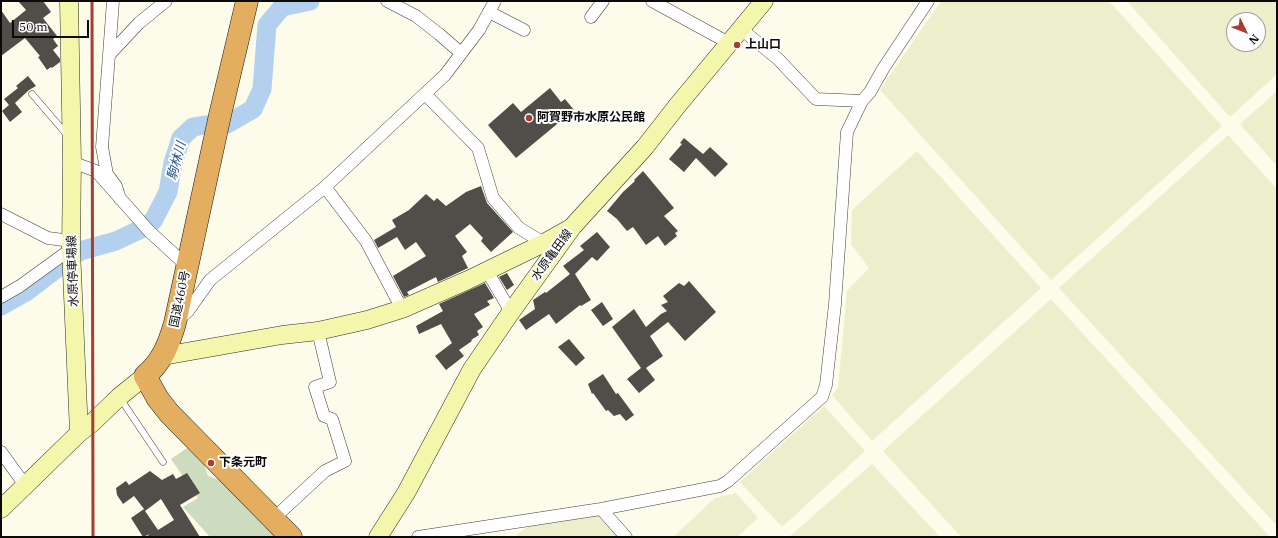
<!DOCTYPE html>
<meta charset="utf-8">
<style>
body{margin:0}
#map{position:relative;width:1278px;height:538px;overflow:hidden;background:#fdfbe9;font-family:"IBM Plex Serif",serif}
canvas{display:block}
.frame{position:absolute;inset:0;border:2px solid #0a0a0a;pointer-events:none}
.north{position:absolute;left:1226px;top:12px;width:40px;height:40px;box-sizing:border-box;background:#fff;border:1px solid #9d9d9d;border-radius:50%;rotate:133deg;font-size:11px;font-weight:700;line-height:16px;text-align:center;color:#0a0a0a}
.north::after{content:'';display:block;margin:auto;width:14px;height:18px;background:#a93d32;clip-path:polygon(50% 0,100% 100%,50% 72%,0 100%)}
.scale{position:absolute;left:12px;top:20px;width:77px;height:18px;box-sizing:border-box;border:2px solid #0a0a0a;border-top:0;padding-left:5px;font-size:12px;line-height:14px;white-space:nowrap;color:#0a0a0a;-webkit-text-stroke:3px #fff;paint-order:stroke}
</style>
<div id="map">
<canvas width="1278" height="538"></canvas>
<div class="frame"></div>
<div class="north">N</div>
<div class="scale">50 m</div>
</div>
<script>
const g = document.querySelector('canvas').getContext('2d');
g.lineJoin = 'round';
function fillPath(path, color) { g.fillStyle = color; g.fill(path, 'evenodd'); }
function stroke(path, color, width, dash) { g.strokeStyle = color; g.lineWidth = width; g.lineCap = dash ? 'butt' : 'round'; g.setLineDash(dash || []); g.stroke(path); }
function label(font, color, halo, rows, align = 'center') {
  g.font = font + ' "IBM Plex Serif","Noto Sans JP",serif'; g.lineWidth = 4; g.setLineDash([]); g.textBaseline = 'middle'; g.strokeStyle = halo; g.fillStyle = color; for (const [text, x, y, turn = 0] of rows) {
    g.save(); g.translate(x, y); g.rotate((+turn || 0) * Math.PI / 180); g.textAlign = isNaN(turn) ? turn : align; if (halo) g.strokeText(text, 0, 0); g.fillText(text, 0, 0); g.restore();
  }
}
fillPath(new Path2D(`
 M941 1H1109L1222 126 1051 280 880 90Z
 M1127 1H1277V74L1230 117ZM1234 20H1258V44H1234Z
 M1277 91V166L1240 124Z
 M1228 135 1277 189V526L1059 288Z
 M917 151 1041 288 872 441 832 395 838 388 847 291 869 268 851 244 852 210Z
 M1051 299 1270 537H961L883 451Z
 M824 406 865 451 782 527 740 482Z
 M872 464 940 537H789Z
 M736 493 758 518 737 537H673L715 498Z
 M597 515 617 537H514L527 527Z`), '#edefcc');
fillPath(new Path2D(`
 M190 446 202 457 208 476 228 483 280 537H210L183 507 198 498 171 459Z`), '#cddbbe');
stroke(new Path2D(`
 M1 306 26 292 80 251 116 241 139 230 153 221 168 192 173 163 181 138 193 127 205 125 227 124 253 109 262 89 267 25 282 7 310 1`), '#b3d0ee', 19);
fillPath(new Path2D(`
 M18 1H43L51 12 43 18 57 36 53 39 58 46 53 50 60 59V62L52 68 51 67 47 70 38 57 40 56 25 38 1 56V10L10 23 26 10Z
 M28 76 36 86 29 90 15 103 22 112 10 122 2 111 9 105 4 99 18 88 16 86Z
 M550 88 561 102 565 99 574 110 516 158 488 125 513 103 521 112Z
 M684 138 703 154 710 147 728 164 715 177 696 158 684 172 669 159 682 144 680 143Z
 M643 171 674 208 664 216 678 231 675 233 677 236 665 246 658 236 646 245 633 227 627 231 617 219 607 211 623 192 635 181 634 180Z
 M481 186 487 203 513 232 491 252 481 241 483 238 470 224 455 236 467 252 462 256 468 268 438 282 436 277 407 292 409 295 404 297 393 276 426 256 416 242 405 250 397 237 378 248 374 240 396 227 392 220 409 210 426 194 434 201 437 198 446 206 466 192Z
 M597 232 610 247 597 261 592 257 575 274 591 300 581 306 580 305 556 324 549 314 526 330 519 320 535 309 533 300 545 292 546 293 570 274 563 266 584 250 580 246Z
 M507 273 514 285 507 290 499 277Z
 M689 281 716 312 685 341 668 322 650 336 663 356 646 368 655 380 639 393 627 379 641 368 612 327 634 309 646 327 661 314 667 311 661 305 668 302 663 296 679 283 684 286Z
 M485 283 494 298 487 301 490 305 474 314 483 327 477 331 479 335 471 340 472 341 459 350 464 356 446 370 435 356 452 343 441 324 419 334 416 326 443 311 439 304Z
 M602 302 613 319 603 326 591 310Z
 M569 339 585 358 576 366 558 347Z
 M603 374 616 394 618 393 634 415 626 421 620 414 614 416 608 410 606 411 593 393 592 394 588 384Z
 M150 471 162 480 173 474 176 479 187 473 200 493 180 505 200 537H146L150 534 143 537 131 518 144 509 134 496 123 504 117 495 116 488 126 481 129 485ZM161 499 174 520 158 530 145 511Z`), '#514d48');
const lane = new Path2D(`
 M32 94 68 136
 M120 398 163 462`);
const street = new Path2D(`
 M387 1 416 16 439 34 461 53
 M652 1 729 43
 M489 12 524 30
 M591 17 603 1
 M741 29 778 59 816 99 862 101
 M109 55 113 1
 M425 94 478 148 493 198 519 228 544 243
 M72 162 96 171 149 231 187 266
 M325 187 366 241 402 309
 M120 199 116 186 107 174 102 147 109 55 139 23 166 1
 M1 214 48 238 71 241
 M487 271 511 312
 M1 297 20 286 71 249
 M178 320 188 311 210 280 325 187 445 75 479 30 495 1
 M1 452 25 485
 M601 509 626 537
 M273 519 325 471 345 461 332 419 324 416 315 387 330 382 318 331
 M418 537 601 509 720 486 728 481 822 397 826 385 835 304 847 132 862 101 870 92 883 69 928 1`);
const secondary = new Path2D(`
 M69 1 72 162 71 249 79 433
 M163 356 282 335 318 331 367 320 402 309 468 280 544 243 569 229
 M1 509 79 433 92 423 119 397 145 376
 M378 537 406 493 472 369 511 312 573 226 645 147 677 106 764 1`);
const highway = new Path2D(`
 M247 1 220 115 175 323C169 344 162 362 145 376L158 399 169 413 291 537`);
stroke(lane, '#3d3d3d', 7);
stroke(street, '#3d3d3d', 13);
stroke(secondary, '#2c2c2c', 19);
stroke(highway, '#1b1b1b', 23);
stroke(lane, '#fff', 6);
stroke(street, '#fff', 12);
stroke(secondary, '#f4f6ab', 18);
stroke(highway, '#e4ae60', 22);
stroke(new Path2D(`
 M92 1 93 537`), '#a93d32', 3);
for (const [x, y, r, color] of [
 [737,45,4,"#a93d32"],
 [529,118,4,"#a93d32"],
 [211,463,4,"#a93d32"]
]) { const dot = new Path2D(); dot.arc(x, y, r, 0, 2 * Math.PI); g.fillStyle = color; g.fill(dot); stroke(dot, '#fff', 1.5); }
label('bold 12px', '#0a0a0a', '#fff', [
 ["上山口",745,45],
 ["阿賀野市水原公民館",537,118],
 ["下条元町",219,463]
], 'left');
label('12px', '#0a0a0a', '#fff', [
 ["水原亀田線",552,255,-54],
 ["水原停車場線",73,271,-92],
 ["国道460号",180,299,-78]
]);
label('italic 13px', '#22508c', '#fff', [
 ["駒林川",177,161,-75]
]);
</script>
